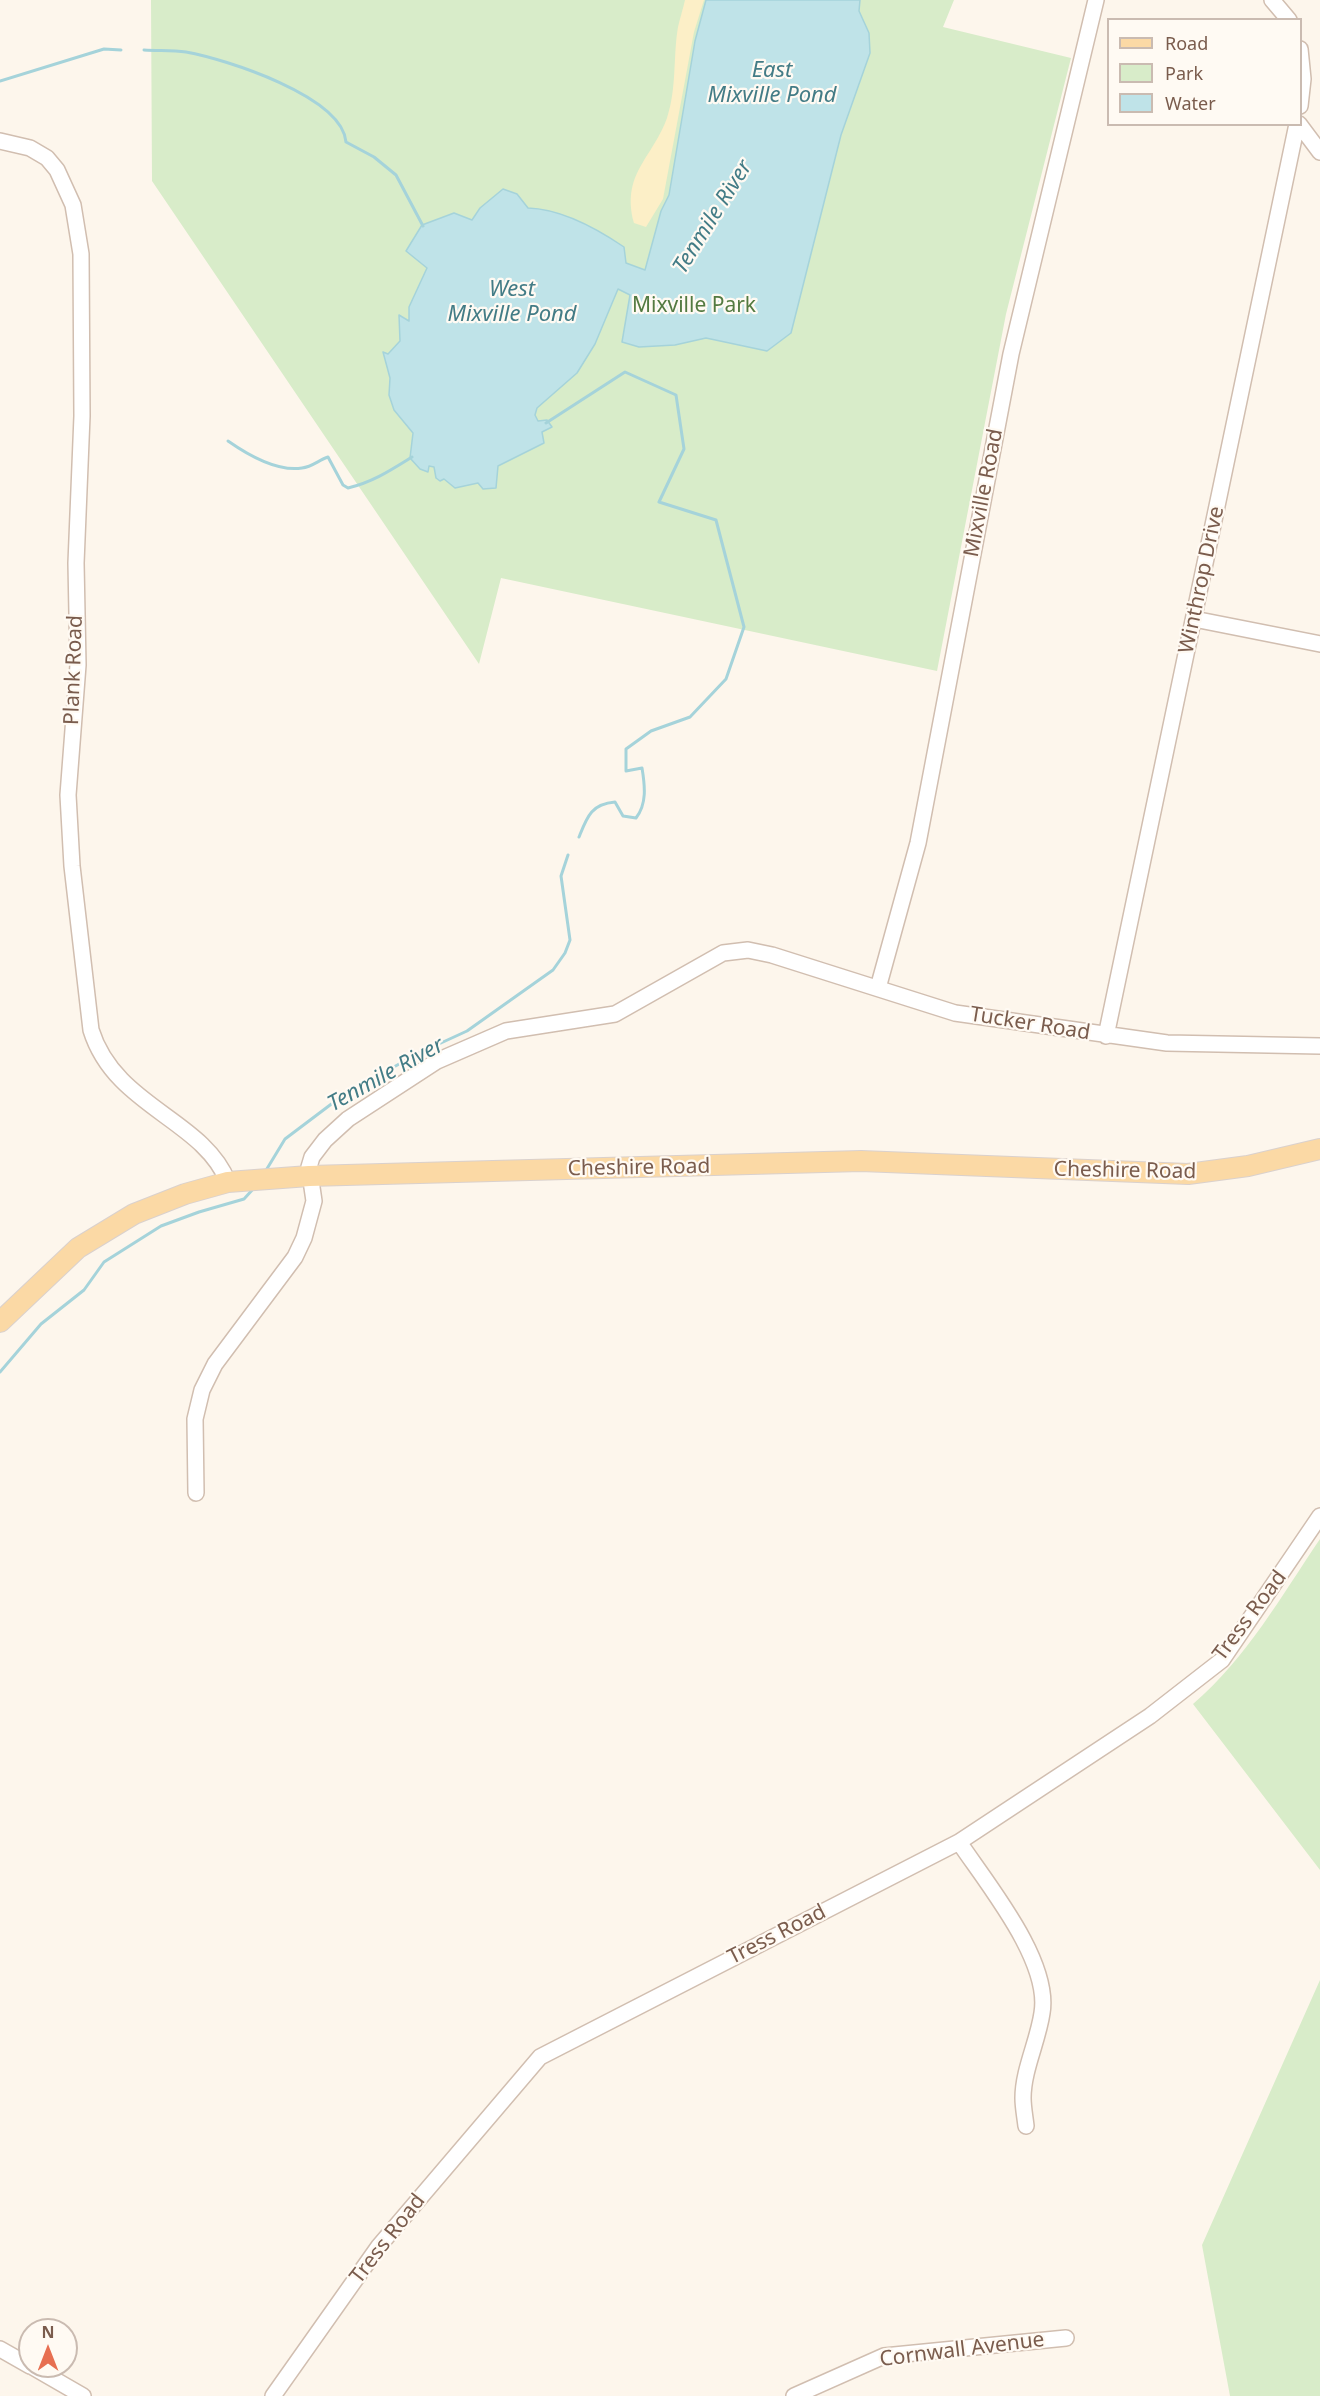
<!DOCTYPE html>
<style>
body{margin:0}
#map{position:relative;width:1320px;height:2396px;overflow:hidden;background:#fdf6ec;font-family:"Noto Sans",sans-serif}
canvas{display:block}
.legend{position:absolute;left:1107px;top:18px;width:195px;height:108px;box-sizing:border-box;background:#fffaf3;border:2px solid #cabbb1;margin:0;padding:8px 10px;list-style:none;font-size:18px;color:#7a5c4d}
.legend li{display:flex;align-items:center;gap:12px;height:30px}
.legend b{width:30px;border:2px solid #cabbb1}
.north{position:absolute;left:18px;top:2318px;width:60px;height:60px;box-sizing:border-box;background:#fffaf3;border:2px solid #cabbb1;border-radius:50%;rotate:0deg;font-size:16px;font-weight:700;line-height:24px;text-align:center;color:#7a5c4d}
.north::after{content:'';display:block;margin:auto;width:21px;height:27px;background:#e76f51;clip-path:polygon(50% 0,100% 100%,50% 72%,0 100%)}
</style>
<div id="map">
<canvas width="1320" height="2396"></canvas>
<ul class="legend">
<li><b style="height:8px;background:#fbd9a5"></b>Road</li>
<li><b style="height:16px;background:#d8ecc9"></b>Park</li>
<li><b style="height:16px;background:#bfe3e8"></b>Water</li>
</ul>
<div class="north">N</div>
</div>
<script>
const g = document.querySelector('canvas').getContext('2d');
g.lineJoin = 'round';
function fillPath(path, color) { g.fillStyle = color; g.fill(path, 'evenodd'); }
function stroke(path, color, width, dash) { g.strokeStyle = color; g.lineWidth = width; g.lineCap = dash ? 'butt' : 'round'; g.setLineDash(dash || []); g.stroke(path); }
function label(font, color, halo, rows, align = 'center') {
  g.font = font + ' "Noto Sans",sans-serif'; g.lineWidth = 4.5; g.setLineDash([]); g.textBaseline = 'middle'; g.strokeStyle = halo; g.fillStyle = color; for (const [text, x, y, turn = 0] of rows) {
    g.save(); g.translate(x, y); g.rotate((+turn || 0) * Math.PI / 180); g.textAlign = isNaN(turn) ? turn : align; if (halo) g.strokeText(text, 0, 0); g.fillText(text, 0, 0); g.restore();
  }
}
fillPath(new Path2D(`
 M151 0H954L943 27 1071 58 1006 314 937 671 501 578 479 664 152 181Z
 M1320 1539V1870L1193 1704C1246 1659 1282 1595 1320 1539Z
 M1320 1980V2396H1230L1202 2245Z`), '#d8ecc9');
fillPath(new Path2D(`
 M685 0H704L694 32 663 199 646 227 634 223C621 174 652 159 667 118 677 88 673 56 678 27 680 18 683 9 685 0Z`), '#fcefc7');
const water = new Path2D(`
 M706 0H860L859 11 869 33 870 53 841 135 791 333 767 351 706 338 675 345 639 347 622 342 630 295 618 289 595 344 577 373 537 408 535 415 538 421 547 420 552 427 542 432 544 443 498 466 496 488 483 489 478 483 455 488 444 479 440 481 436 478 434 467 429 466 428 472 420 469 410 458 413 433 394 410 389 395 390 378 383 352 388 354 400 341 399 315 409 321V307L427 268 406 251 422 225 454 213 472 220 480 208 503 189 517 194 528 208C561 209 596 228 624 247L626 263 645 270 661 211 669 195 695 41Z`);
fillPath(water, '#bfe3e8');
stroke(water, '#a5d3da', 1.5);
stroke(new Path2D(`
 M144 50C158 51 172 50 186 52 225 59 342 96 346 142L374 157 396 175 423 226
 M0 81 104 49 121 50
 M546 423 625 372 676 395 684 449 659 502 716 520 744 627 726 679 690 717 651 731 626 749V771L642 768C645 786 647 804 636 818L623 816 615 802C591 804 587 817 579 837
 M228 441C248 455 277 472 302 468 312 467 319 460 328 457L343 485 348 488C373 482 391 470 412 457
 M265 1172 285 1139 342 1096 417 1054 467 1031 553 970 565 953 570 940 561 876 568 855
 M0 1372 41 1324 84 1290 104 1262 161 1226 199 1212 244 1199 254 1188`), '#a5d3da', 3);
const minor = new Path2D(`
 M1272 0 1289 20
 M1300 49 1303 79 1300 106
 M1299 124 1320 152
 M0 141 30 148 47 158 57 170 73 205 81 254 82 416 76 563 78 665 68 795 72 866 91 1030C115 1107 203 1119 228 1182
 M1194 619 1320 644
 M878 988 918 843 1011 354 1096 0
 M1106 1036 1297 124
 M196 1493 195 1419 202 1390 215 1364 295 1257 304 1238 314 1201 309 1167 312 1157 325 1140 348 1119 437 1061 506 1031 615 1014 723 953 748 950 772 955 955 1013 1167 1043 1320 1046
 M959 1842C987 1884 1051 1961 1042 2013 1038 2041 1023 2070 1023 2098 1023 2107 1025 2117 1026 2126
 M0 2349 30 2366
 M31 2366 83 2396
 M273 2396 379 2246 540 2057 959 1842 1150 1716 1222 1660 1320 1516
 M794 2396 884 2356 1066 2338`);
const major = new Path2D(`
 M0 1322 78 1248 134 1214 185 1194 228 1182 309 1176 861 1161 1188 1174 1248 1166 1320 1149`);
stroke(minor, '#d1beb0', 18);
stroke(major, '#dad1cd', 22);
stroke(minor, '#fff', 15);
stroke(major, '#fbd9a5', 20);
label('21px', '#537a41', '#fffaf3', [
 ["Mixville Park",694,306]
]);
label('21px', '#7a5c4d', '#fffaf3', [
 ["Mixville Road",984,493,-79],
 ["Winthrop Drive",1202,580,-78],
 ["Plank Road",74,670,-88],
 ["Tucker Road",1030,1024,9],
 ["Cheshire Road",639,1168,-1],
 ["Cheshire Road",1125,1171,1],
 ["Tress Road",1250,1616,-53],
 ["Tress Road",777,1935,-27],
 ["Tress Road",388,2239,-52],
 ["Cornwall Avenue",962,2350,-7]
]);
label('italic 22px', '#437c86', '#fffaf3', [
 ["East",772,71],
 ["Mixville Pond",772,96],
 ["Tenmile River",713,217,-58],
 ["West",512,290],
 ["Mixville Pond",512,315],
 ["Tenmile River",386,1075,-29]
]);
</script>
